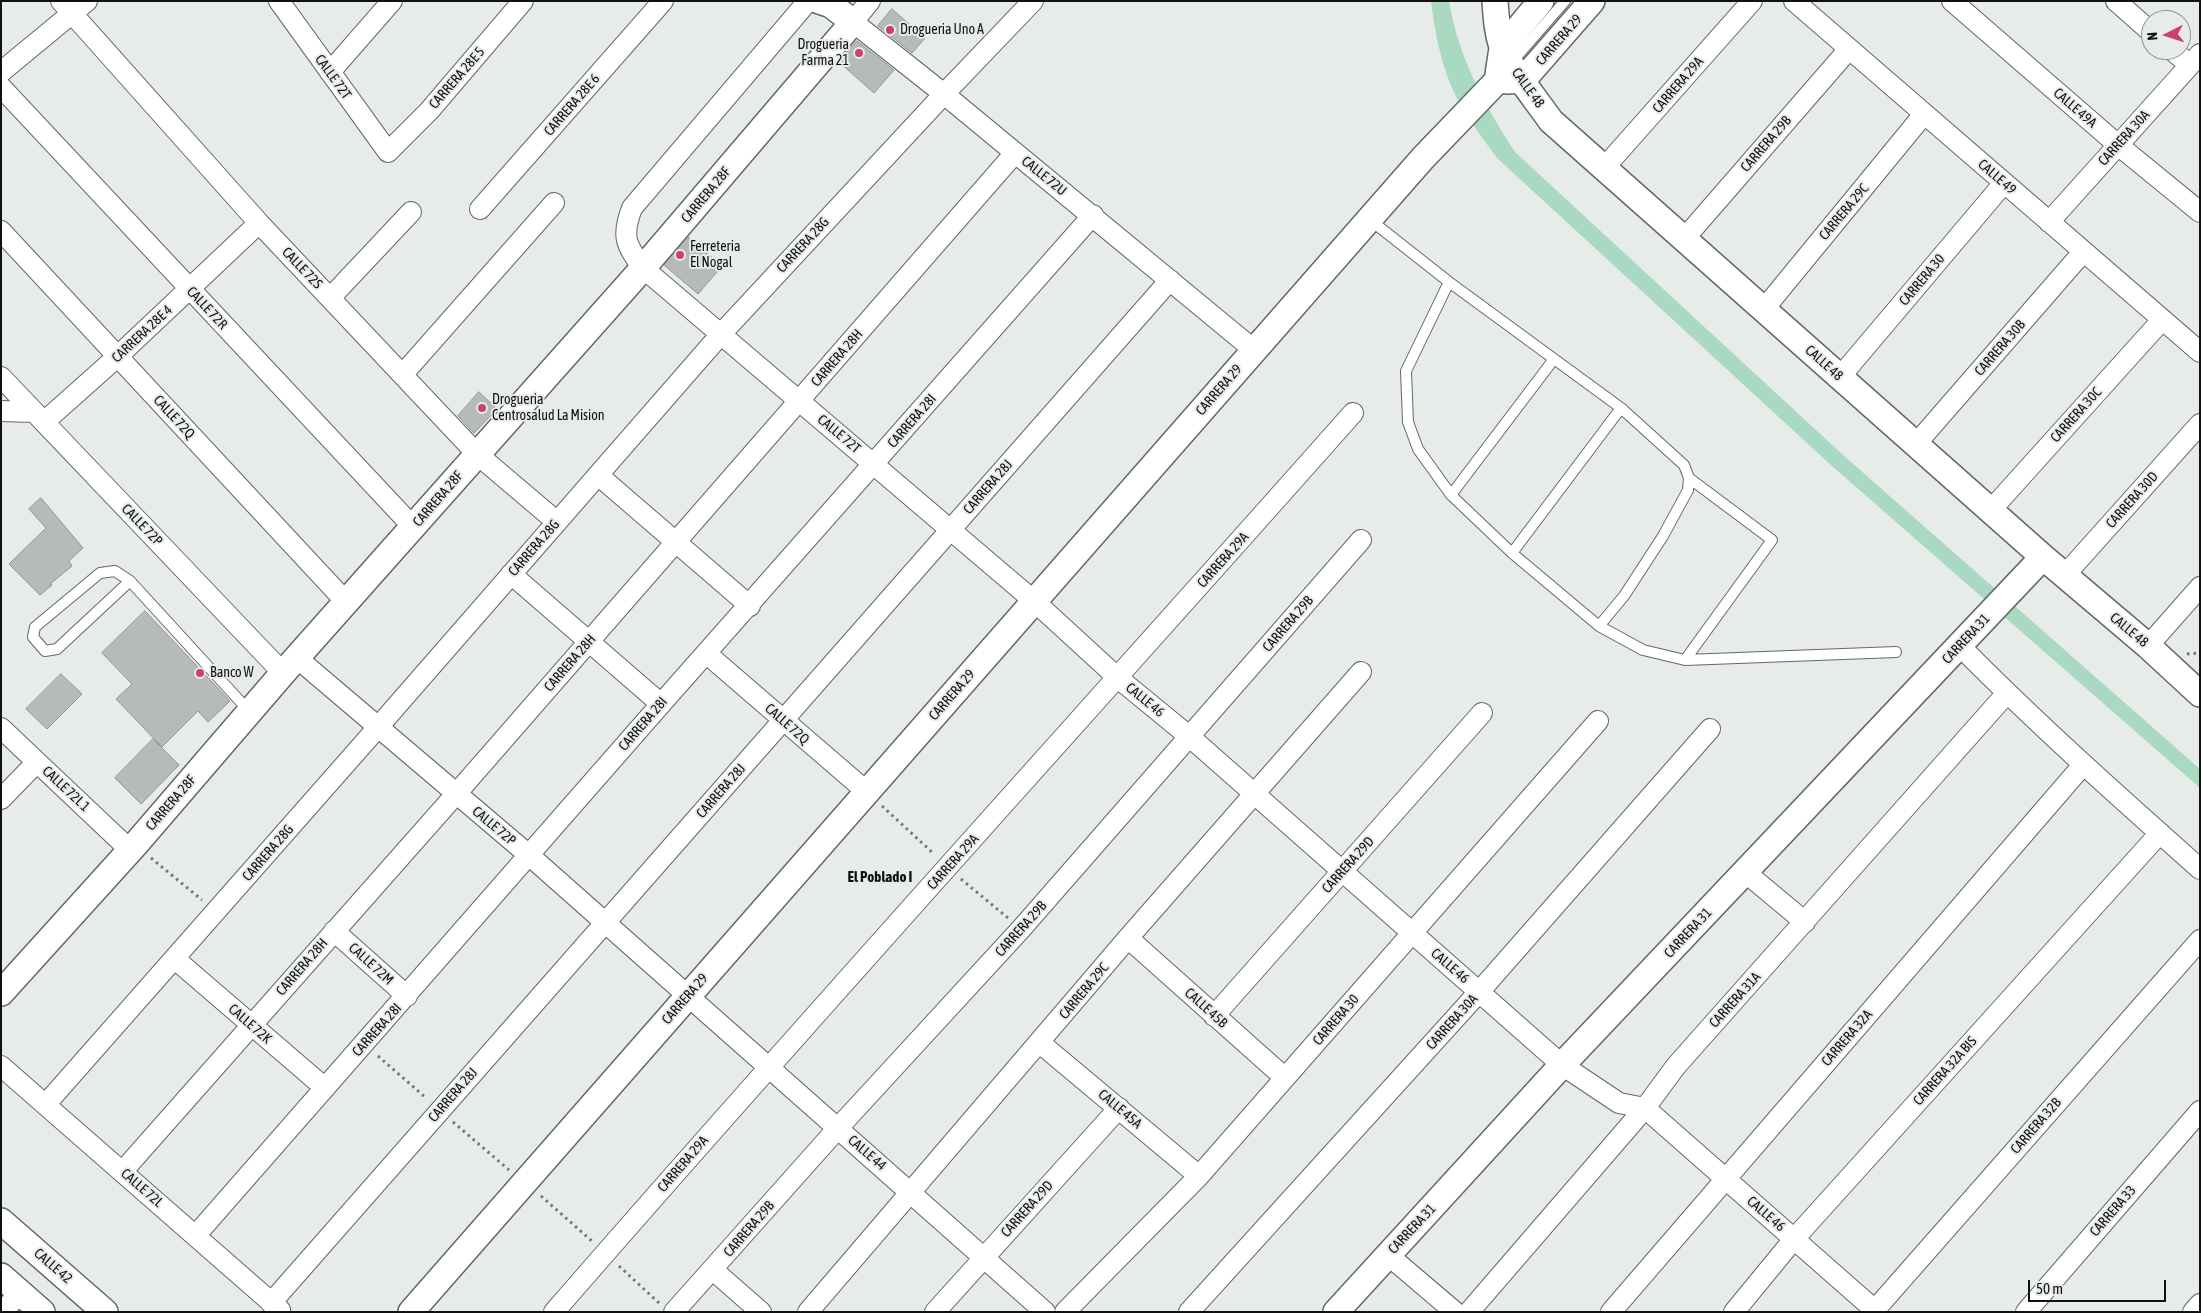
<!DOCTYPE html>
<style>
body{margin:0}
#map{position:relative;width:2201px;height:1313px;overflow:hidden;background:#e7ebe9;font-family:"Asap Condensed",sans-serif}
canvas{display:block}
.frame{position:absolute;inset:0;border:2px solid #101110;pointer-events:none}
.north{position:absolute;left:2141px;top:10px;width:50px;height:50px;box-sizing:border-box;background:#e7ebe9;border:1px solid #919492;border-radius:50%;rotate:265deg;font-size:14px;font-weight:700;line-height:20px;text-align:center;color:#101110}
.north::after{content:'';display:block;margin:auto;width:18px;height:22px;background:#ca3f74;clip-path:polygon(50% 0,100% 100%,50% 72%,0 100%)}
.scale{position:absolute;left:2028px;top:1280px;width:138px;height:22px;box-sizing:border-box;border:2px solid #101110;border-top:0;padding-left:6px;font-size:15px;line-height:18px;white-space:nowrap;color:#101110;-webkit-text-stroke:4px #e7ebe9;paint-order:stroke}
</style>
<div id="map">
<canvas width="2201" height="1313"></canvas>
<div class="frame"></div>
<div class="north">N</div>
<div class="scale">50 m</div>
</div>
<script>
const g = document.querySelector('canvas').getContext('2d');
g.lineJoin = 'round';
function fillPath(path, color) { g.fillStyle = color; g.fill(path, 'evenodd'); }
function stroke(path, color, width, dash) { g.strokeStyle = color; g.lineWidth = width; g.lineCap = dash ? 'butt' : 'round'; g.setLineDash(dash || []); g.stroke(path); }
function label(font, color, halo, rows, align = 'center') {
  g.font = font + ' "Asap Condensed",sans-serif'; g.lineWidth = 4; g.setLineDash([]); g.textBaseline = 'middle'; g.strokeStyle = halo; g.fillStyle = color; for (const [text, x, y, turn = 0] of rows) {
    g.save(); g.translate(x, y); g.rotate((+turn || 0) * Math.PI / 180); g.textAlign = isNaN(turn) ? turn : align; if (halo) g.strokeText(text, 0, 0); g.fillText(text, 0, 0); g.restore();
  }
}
fillPath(new Path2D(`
 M1431 1H1449C1458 57 1485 106 1515 152L1843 455 2200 769V788L1832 466 1497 158C1484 140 1471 123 1460 104 1443 74 1435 35 1431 1Z`), '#aad9c1');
const building = new Path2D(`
 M892 9 925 38 912 53 878 26Z
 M857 41 894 70 874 93 839 62Z
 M688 237 722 266 698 294 664 265Z
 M479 392 497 409 474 433 458 416Z
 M41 498 83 548 69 561 72 566 50 584 52 585 40 595 9 564 46 528 29 509Z
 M145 611 230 701 208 722 198 711 162 747 116 699 132 684 102 653Z
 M61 674 82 694 47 729 26 709Z
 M153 739 179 765 141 804 115 778Z`);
fillPath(building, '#b6bab8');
stroke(building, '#909492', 1);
const service = new Path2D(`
 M1511 63 1565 1
 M1369 219 1449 282 1621 408 1684 465 1689 478 1688 490 1663 536 1624 596 1599 626 1512 553 1451 495 1418 449 1408 422 1406 371 1449 282
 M1451 495 1554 359
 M1512 553 1621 408
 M130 581 57 649 45 651 33 637 35 627 100 573 115 571 130 581 249 711
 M1599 626 1643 650 1685 660 1896 652
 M1685 660 1772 540 1689 478`);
const minor = new Path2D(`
 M61 1 259 223 478 455 557 522
 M279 1 388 152 429 111 523 1
 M808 1 632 208C621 237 626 245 643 268L1034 601 1118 678 1190 737 1562 1065 1619 1103 1645 1108 1877 1312
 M870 1 853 22 944 94 1254 350
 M1794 1 2200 352
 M1952 1 2118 145 2200 212
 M2116 1 2151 32
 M2172 50 2190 65
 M1 72 87 1
 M330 72 392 1
 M1 87 414 528
 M1604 168 1752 1
 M480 209 663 1
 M2049 222 2200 54
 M1 231 347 603
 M1684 239 1849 49
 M331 297 411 212
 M1764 309 1924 114
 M403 374 554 203
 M1 377 283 673
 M1840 377 2004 183
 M1 411 34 412
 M44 422 117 357 259 223
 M1916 444 2083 252
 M598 475 750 606
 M1990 511 2162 320
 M511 574 661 704
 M2064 576 2200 424
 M1960 646C2037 724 2118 796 2200 869
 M2148 646 2200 587
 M707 654 867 792
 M297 658 530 856 1045 1312
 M1 728 130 850
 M1 799 37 762
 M1745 872 1805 922
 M334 931 407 996
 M1128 938 1285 1078
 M175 959 325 1088
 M1214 1016 1482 713
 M1040 1043 1199 1176
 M1 1066 280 1310
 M46 1104 379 726 721 334 944 94 1033 1
 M122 1172 456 794 1015 153
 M196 1235 661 704 1093 215
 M1388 1255 1455 1312
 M713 1270 761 1312
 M271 1303 1170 280
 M3 1312 20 1292
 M554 1312C817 1009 1087 713 1353 413
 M674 1312 838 1128 1021 929 1361 540
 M808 1312 1128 938 1361 672
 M935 1312 1119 1108
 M1065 1312 1199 1176 1598 721
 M1189 1312 1479 992 1710 729
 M1469 1312 1645 1108 1676 1066 2007 693
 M1611 1312 2083 765
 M1734 1312 1794 1239 2160 833
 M1873 1312 2200 940
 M2026 1312 2200 1111
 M2193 1312 2200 1304`);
const tertiary = new Path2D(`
 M1495 1C1496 17 1497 32 1502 47 1510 68 1537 101 1551 121L2043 557 2148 646 2200 694
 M1507 81 1523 80 1592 1
 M1 993 135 845 283 673 643 268 853 22 831 5 819 1
 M1 1221 105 1312
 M1 1276 42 1312
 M411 1312 1423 158 1497 81 1502 48 1541 1
 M1336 1312 1562 1065 2043 557`);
stroke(service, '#646866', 12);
stroke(minor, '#646866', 22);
stroke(tertiary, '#646866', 28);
stroke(new Path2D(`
 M2187 654 2200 653
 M882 806 934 854
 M151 858 202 900
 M961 879 1008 918
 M378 1056 426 1098
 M453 1122 509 1170
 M541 1196 593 1242
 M619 1266 659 1303`), '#747775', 3, [2.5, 4]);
stroke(service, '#fff', 10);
stroke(minor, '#fff', 20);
stroke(tertiary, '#fff', 25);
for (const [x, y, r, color] of [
 [890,30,5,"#ca3f74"],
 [859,53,5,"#ca3f74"],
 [680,255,5,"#ca3f74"],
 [482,408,5,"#ca3f74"],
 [200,673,5,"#ca3f74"]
]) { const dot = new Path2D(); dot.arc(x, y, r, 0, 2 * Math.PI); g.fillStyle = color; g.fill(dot); stroke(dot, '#e7ebe9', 2); }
label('14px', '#101110', '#e7ebe9', [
 ["Drogueria Uno A",900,30],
 ["Drogueria",849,45,"right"],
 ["Farma 21",849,61,"right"],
 ["Ferreteria",690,247],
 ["El Nogal",690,263],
 ["Drogueria",492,400],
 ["Centrosalud La Mision",492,416],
 ["Banco W",210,673]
], 'left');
label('14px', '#101110', '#e7ebe9', [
 ["CARRERA 29",1559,40,-49],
 ["CALLE 72T",333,77,54],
 ["CARRERA 28E 5",457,78,-49],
 ["CARRERA 29A",1678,85,-49],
 ["CALLE 48",1528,88,54],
 ["CARRERA 28E 6",572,105,-49],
 ["CALLE 49A",2075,108,41],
 ["CARRERA 30A",2124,138,-48],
 ["CARRERA 29B",1766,144,-49],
 ["CALLE 72U",1044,176,39],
 ["CALLE 49",1997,177,41],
 ["CARRERA 28F",706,195,-50],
 ["CARRERA 29C",1844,212,-50],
 ["CARRERA 28G",803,245,-47],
 ["CALLE 72S",302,268,46],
 ["CARRERA 30",1922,280,-50],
 ["CALLE 72R",207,308,47],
 ["CARRERA 28E 4",142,334,-43],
 ["CARRERA 30B",2000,348,-49],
 ["CARRERA 28H",837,358,-49],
 ["CALLE 48",1824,363,42],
 ["CARRERA 29",1219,390,-49],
 ["CARRERA 30C",2076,415,-48],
 ["CALLE 72Q",174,417,47],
 ["CARRERA 28I",912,421,-49],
 ["CALLE 72T",839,434,40],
 ["CARRERA 28J",988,487,-49],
 ["CARRERA 28F",438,499,-49],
 ["CARRERA 30D",2132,500,-48],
 ["CALLE 72P",142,525,46],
 ["CARRERA 28G",534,548,-49],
 ["CARRERA 29A",1223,560,-48],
 ["CARRERA 29B",1288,624,-49],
 ["CALLE 48",2129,630,40],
 ["CARRERA 31",1966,639,-47],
 ["CARRERA 28H",570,663,-49],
 ["CARRERA 29",952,695,-49],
 ["CALLE 46",1145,700,39],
 ["CARRERA 28I",643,724,-49],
 ["CALLE 72Q",787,724,41],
 ["CALLE 72L 1",66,789,43],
 ["CARRERA 28J",721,791,-49],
 ["CARRERA 28F",171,803,-49],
 ["CALLE 72P",494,826,40],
 ["CARRERA 28G",268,853,-49],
 ["CARRERA 29A",953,862,-48],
 ["CARRERA 29D",1348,865,-48],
 ["CARRERA 29B",1021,929,-48],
 ["CARRERA 31",1688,933,-47],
 ["CALLE 72M",371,964,42],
 ["CALLE 46",1450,966,41],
 ["CARRERA 28H",302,967,-49],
 ["CARRERA 29C",1084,991,-50],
 ["CARRERA 29",685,999,-49],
 ["CARRERA 31A",1735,1000,-48],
 ["CALLE 45B",1206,1008,42],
 ["CARRERA 30",1336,1020,-49],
 ["CARRERA 30A",1452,1022,-48],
 ["CALLE 72K",250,1024,41],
 ["CARRERA 28I",377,1030,-48],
 ["CARRERA 32A",1847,1038,-49],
 ["CARRERA 32A BIS",1945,1071,-48],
 ["CARRERA 28J",453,1095,-49],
 ["CALLE 45A",1120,1109,40],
 ["CARRERA 32B",2036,1126,-49],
 ["CALLE 44",867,1153,41],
 ["CARRERA 29A",683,1164,-49],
 ["CALLE 72L",142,1188,41],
 ["CARRERA 29D",1027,1209,-48],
 ["CARRERA 33",2113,1211,-49],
 ["CALLE 46",1766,1214,41],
 ["CARRERA 29B",749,1229,-49],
 ["CARRERA 31",1412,1229,-47],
 ["CALLE 42",53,1266,41]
]);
label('bold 15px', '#101110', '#e7ebe9', [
 ["El Poblado I",880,877]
]);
</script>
